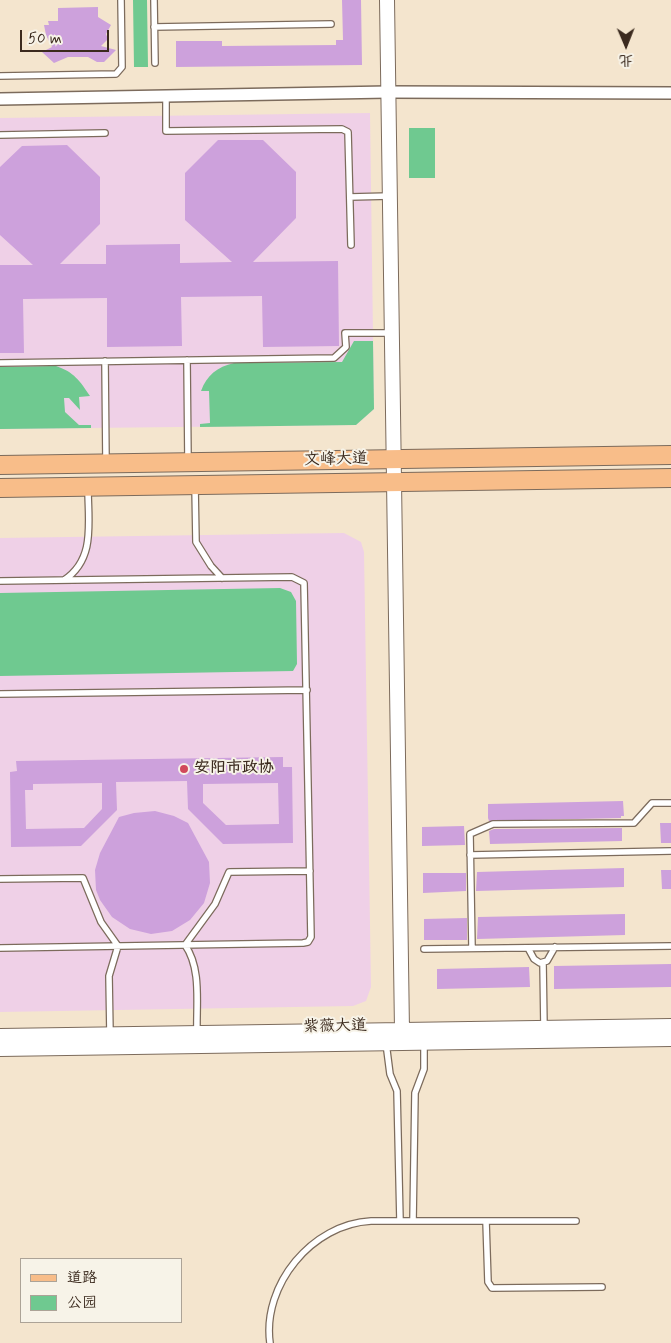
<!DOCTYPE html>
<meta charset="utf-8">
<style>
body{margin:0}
#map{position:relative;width:671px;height:1343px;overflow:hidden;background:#f4e5ce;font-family:Mynerve,"LXGW WenKai TC",sans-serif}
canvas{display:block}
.legend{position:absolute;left:20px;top:1258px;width:162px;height:65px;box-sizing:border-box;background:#f7f3e8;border:1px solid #aca397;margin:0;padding:6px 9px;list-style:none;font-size:15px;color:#3b2a1e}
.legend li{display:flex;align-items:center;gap:10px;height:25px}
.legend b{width:25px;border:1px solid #aca397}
.north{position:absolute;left:601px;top:20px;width:50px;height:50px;-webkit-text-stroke:4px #f7f3e8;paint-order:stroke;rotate:179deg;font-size:14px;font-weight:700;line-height:20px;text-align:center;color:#3b2a1e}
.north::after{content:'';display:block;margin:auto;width:18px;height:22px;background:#3b2a1e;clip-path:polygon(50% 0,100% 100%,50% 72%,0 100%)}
.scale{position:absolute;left:20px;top:30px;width:89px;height:22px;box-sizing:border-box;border:2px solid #3b2a1e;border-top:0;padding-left:6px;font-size:15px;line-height:18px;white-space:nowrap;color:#3b2a1e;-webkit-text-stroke:4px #f7f3e8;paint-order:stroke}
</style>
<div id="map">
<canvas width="671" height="1343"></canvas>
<ul class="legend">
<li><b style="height:6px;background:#f8bd89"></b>道路</li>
<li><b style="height:14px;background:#6fc990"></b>公园</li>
</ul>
<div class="north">北</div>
<div class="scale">50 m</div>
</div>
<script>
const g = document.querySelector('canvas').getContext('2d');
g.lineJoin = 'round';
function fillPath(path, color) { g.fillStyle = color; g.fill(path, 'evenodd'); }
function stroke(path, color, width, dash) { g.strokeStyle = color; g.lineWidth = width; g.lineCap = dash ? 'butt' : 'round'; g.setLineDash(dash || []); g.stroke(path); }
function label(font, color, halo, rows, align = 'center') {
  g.font = font + ' Mynerve,"LXGW WenKai TC",sans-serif'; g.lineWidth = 4; g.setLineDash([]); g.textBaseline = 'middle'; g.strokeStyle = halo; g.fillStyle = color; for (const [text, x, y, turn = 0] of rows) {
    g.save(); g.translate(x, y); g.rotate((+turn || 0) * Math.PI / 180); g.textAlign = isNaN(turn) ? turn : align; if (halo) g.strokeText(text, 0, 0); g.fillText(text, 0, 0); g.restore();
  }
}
fillPath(new Path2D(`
 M370 113 374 409 356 425 0 429V118Z
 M344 533 361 542 364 552 371 987 366 1001 353 1006 0 1012V538Z`), '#efd0e7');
fillPath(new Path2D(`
 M133 0H147L148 67H134Z
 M409 128H435V178H409Z
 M354 341H373L374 409 356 425 200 427V424L210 423 209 391H201C207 375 217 367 234 363L342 362Z
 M56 366C74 372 80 381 90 396L79 397 80 410 69 398H64L65 412 79 425H91V428L0 429V367Z
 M280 588 291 592 296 601 297 664 293 671 0 676V593Z`), '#6fc990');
fillPath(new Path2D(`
 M342 0H361L362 65 176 67V41H222V46L336 45V40H343Z
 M98 7V17L111 25 106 34 108 39 101 46 116 50 104 62H97L88 57H68L54 63 42 52 52 47 46 35 44 25H49L48 21H58V8Z
 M218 140H263L296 172V218L253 262 338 261 339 346 263 347 262 296 181 297 182 346 107 347V298L23 299 24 353H0V265H33L0 235V167L22 146 67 145 100 177V224L60 264H106V245L180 244V263L232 262 185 220V173Z
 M283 757V767H292L293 843 223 844 188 809 187 781 116 782 117 810 81 846 11 847 10 772 17 771 16 761ZM102 783V809L84 828 26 829 25 790H33V784ZM278 783 279 824 226 825 203 803V784Z
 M623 801 624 816H621V818L489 821 488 818V804Z
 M155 811 174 816 188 823 209 862 210 883 204 903 190 920 172 931 151 934 130 929 112 917 100 900 96 890 95 870 100 853 119 817 134 813Z
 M660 823H671V843H661Z
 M464 826 465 845 422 846V827Z
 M622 828V841L490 844 489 831 494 829Z
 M624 868V887L476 891 477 872Z
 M661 870H671V889H662Z
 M423 873H466V891L423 893Z
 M625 914V935L477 939 478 917Z
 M467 918V940H424V919Z
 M671 964V987L554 989V966Z
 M529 967 530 987 437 989V969Z`), '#cda1dc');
const service = new Path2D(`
 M154 0 155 63
 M154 27 331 24
 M0 76 116 74 122 67 121 0
 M166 96V131L342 129 348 132 351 245
 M0 135 105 133
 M350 197 390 196
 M187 360 188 461
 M105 361 106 462
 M0 363 334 358 346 347 345 333H392
 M195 486 196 542 211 566 222 578
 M64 580C96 559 88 522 88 488
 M0 581 292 577 304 583 311 937 308 942 303 943 0 948
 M0 694 307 690
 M470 855 671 851
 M0 879 83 878 101 922 118 946 109 976 110 1034
 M472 948 470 834 493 824 634 823 652 803H671
 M528 948 534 959 540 963 547 961 555 947
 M424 949 671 946
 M543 963 544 1028
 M197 1033C196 1005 202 969 185 945L215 904 229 872 310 871
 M386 1043 390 1074 397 1091 400 1221
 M413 1221 415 1093 424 1069V1043
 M486 1221 488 1282 492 1288 602 1287
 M270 1343C262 1285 312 1224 371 1221H576`);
const minor = new Path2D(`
 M0 99 388 92 671 93`);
const tertiary = new Path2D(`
 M387 0 402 1030
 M0 1036 671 1026
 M0 1049 671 1039`);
const primary = new Path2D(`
 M0 465 671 455
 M0 488 671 478`);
stroke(service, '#7c6b5c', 8);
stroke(minor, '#7c6b5c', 14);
stroke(tertiary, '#7c6b5c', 16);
stroke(primary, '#7c6b5c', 20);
stroke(service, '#fff', 5.5);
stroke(minor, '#fff', 11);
stroke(tertiary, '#fff', 14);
stroke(primary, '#f8bd89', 18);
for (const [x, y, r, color] of [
 [184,769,5,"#d1495b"]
]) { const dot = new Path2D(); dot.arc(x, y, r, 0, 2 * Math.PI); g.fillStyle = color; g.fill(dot); stroke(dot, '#f7f3e8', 2); }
label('16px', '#3b2a1e', '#f7f3e8', [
 ["文峰大道",336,460,-1],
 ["紫薇大道",335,1027,-1]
]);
label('bold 16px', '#3b2a1e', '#f7f3e8', [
 ["安阳市政协",194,769]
], 'left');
</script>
